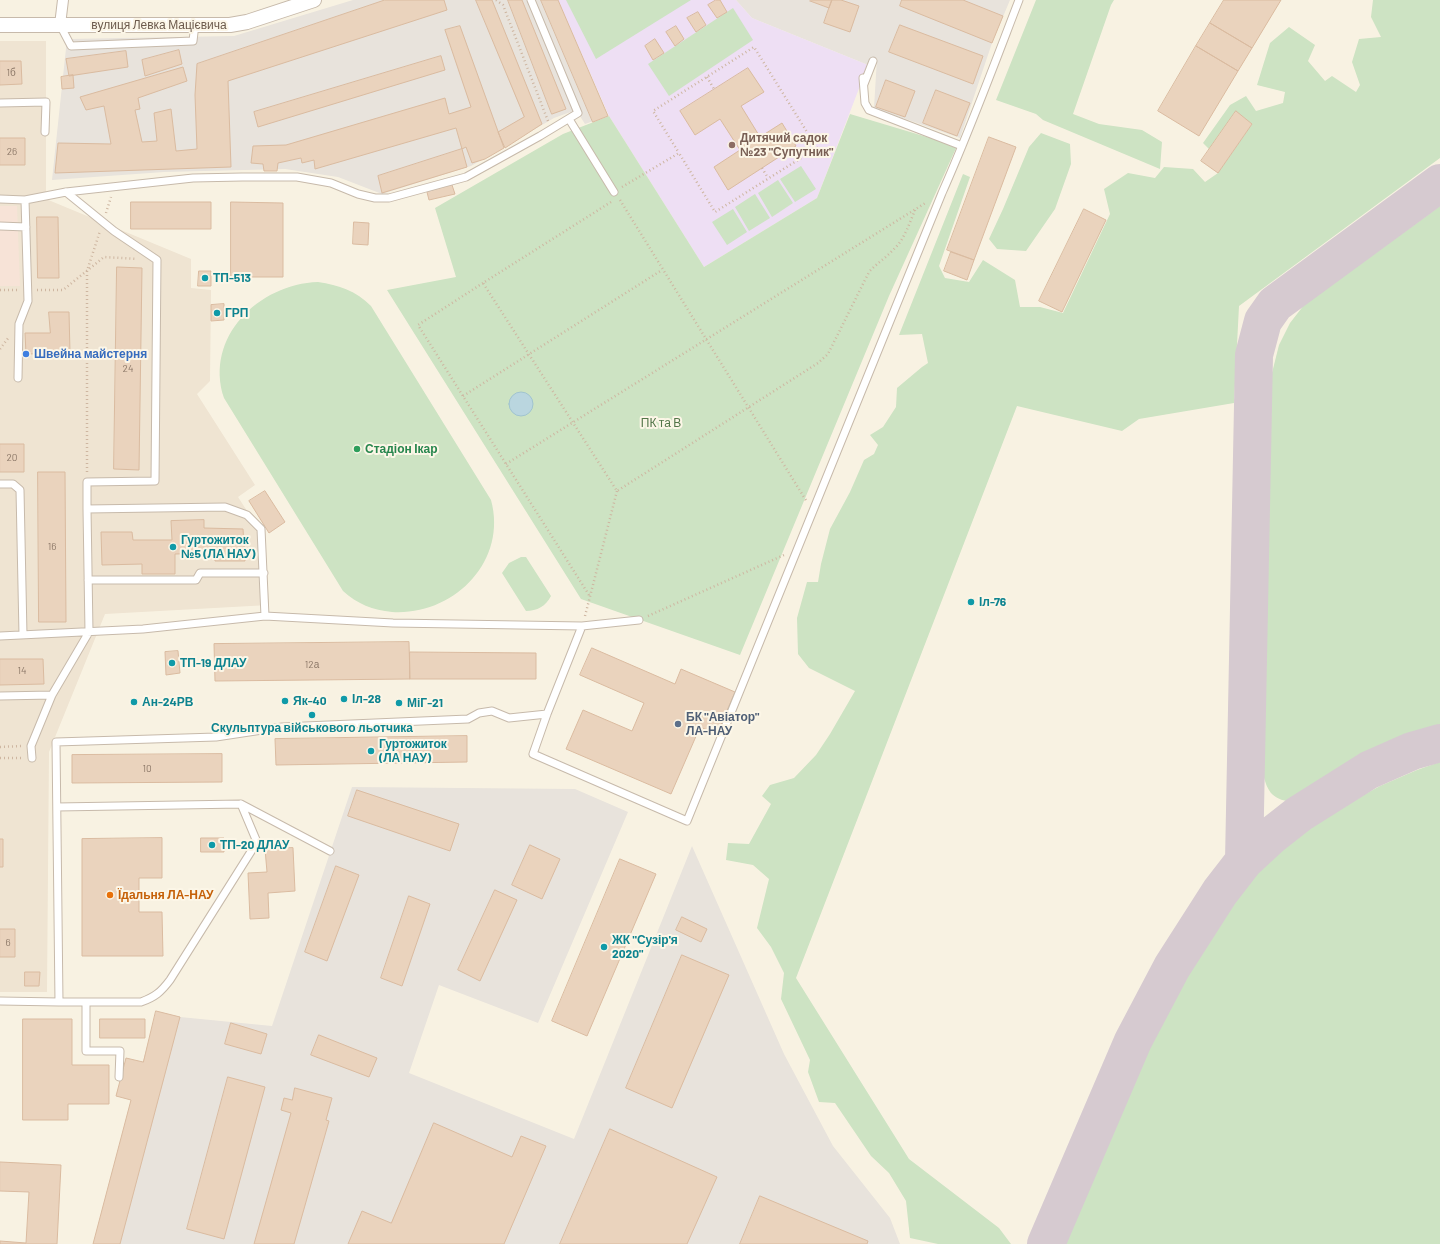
<!DOCTYPE html>
<meta charset="utf-8">
<style>
body{margin:0}
canvas{display:block;background:#f8f2e2}
</style>
<canvas width="1440" height="1244"></canvas>
<script>
const g = document.querySelector('canvas').getContext('2d');
g.lineJoin = 'round';
function fillPath(path, color) { g.fillStyle = color; g.fill(path, 'evenodd'); }
function stroke(path, color, width, dash) { g.strokeStyle = color; g.lineWidth = width; g.lineCap = dash ? 'butt' : 'round'; g.setLineDash(dash || []); g.stroke(path); }
function label(font, color, halo, rows, align = 'center') {
  g.font = font + ' Barlow,sans-serif'; g.lineWidth = 4; g.setLineDash([]); g.textBaseline = 'middle'; g.strokeStyle = halo; g.fillStyle = color; for (const [text, x, y, turn = 0] of rows) {
    g.save(); g.translate(x, y); g.rotate((+turn || 0) * Math.PI / 180); g.textAlign = isNaN(turn) ? turn : align; if (halo) g.strokeText(text, 0, 0); g.fillText(text, 0, 0); g.restore();
  }
}
fillPath(new Path2D(`
 M0 41H46V199L191 259V288L211 290 210 381 197 394 255 485 238 497 264 537 269 605 105 614 49 752 47 992H0Z`), '#efe4d2');
fillPath(new Path2D(`
 M0 206H17L20 286H0Z`), '#f7e3d7');
fillPath(new Path2D(`
 M353 0H558L608 116 585 124 576 110 554 118 471 166 382 194 338 177 285 169 164 172 52 180 67 39 234 36Z
 M736 0H1010L992 43 960 138 874 108 877 58 868 65 752 18Z
 M352 787 575 789 628 812 538 1023 439 985 409 1073 574 1139 692 846 784 1054 833 1146 890 1218 900 1244H93L131 1100 116 1096 126 1058 143 1062 156 1011 180 1017 272 1026Z`), '#e8e3dc');
fillPath(new Path2D(`
 M558 0H736L752 18 868 65 817 198 704 267 609 116Z`), '#eedff4');
fillPath(new Path2D(`
 M566 0H691L596 59Z
 M1036 0H1114L1111 5 1073 114 1099 124 1142 130 1162 142 1160 169 1043 120 1036 114 996 100Z
 M1373 0H1440V158L1239 306 1234 403 1139 419 1122 431 1017 406 796 978 909 1159 999 1228 1011 1244H938L910 1238 906 1201 889 1173 871 1156 835 1103 819 1102 808 1072 810 1060 781 999 784 973 771 947 757 928 769 879 753 865 726 860 728 843 749 844 771 804 762 796 770 785 794 778 816 755 830 734 855 691 809 668 798 654 797 618 807 582H818L821 564 830 529 850 492 864 460 874 454 878 445 870 435 883 427 896 407 897 388 922 367 928 363 922 334 899 335 963 174 970 177 939 266 945 278 969 282 983 260 1015 280 1020 307H1040L1063 313 1110 214 1104 189 1128 173 1155 178 1164 167 1193 169 1205 182 1218 173 1252 124 1235 112 1209 149 1203 143 1230 105 1246 96 1256 111 1283 103 1285 92 1257 85 1270 43 1289 27 1315 45 1308 61 1325 81 1332 76 1356 92 1360 85 1352 62 1359 39 1381 37 1371 17Z
 M733 8 753 40 669 96 648 64Z
 M850 114 957 146 889 296 740 655 581 599 387 290 456 277 435 208 563 134 609 116 704 267 817 198Z
 M1041 133 1070 144 1071 164 1055 209 1026 251 997 249 989 239 1003 209 1029 147Z
 M801 166 816 189 795 202 780 179Z
 M778 180 793 203 772 217 758 193Z
 M755 194 770 218 749 231 735 207Z
 M1440 206V728C1385 747 1341 770 1292 802 1270 799 1267 790 1262 770L1271 377 1279 345 1290 323 1304 305Z
 M733 209 747 232 727 245 712 222Z
 M318 282C339 285 356 291 371 306L491 500C508 562 453 616 392 612 373 610 357 604 343 591L224 398C204 337 259 284 318 282Z
 M521 557H526L551 596C546 606 537 611 526 611L502 573 509 563Z
 M1440 762V1244H1063L1146 1049 1184 974 1229 903 1277 853 1308 827 1336 810 1380 786 1417 770Z`), '#cde3c3');
const water = new Path2D(`
 M509 404a12 12 0 1 1 24 0a12 12 0 1 1-24 0Z`);
fillPath(water, '#bad6df');
stroke(water, '#a1c4cf', 1);
stroke(new Path2D(`
 M1244 861 1254 355 1263 321 1275 304 1440 183
 M1046 1244 1133 1041 1172 967 1220 892 1244 861 1271 836 1299 814 1369 770 1412 751 1440 743`), '#d6cad0', 38);
const building = new Path2D(`
 M385 0H444L447 10 228 81 231 167 55 173 58 143 111 144 104 106 86 110 80 97 183 67 187 81 138 98 140 109 135 110 142 142 157 141 154 113 171 109 176 151 197 149 195 95 197 64Z
 M476 0H492L542 124 505 148 498 132 524 117Z
 M508 0H522L566 109 552 114Z
 M541 0H558L608 116 593 122Z
 M716 0H720L727 12 717 18 708 5Z
 M811 0H832L829 8 810 1Z
 M832 0H841L859 6 850 32 824 23Z
 M902 0H963L1003 16 992 43 900 6Z
 M1224 0H1281L1252 48 1210 23Z
 M698 12 706 25 696 32 687 18Z
 M1210 23 1252 48 1238 71 1196 46Z
 M900 25 983 56 973 84 889 52Z
 M460 26 504 148 485 159 472 163 466 147 462 149 456 128 315 169 314 160 302 163 301 158 278 163 277 171H264L263 164 251 163 253 146 286 145 445 98 449 114 471 107 445 30Z
 M676 26 684 39 675 46 666 32Z
 M655 39 664 53 653 60 645 46Z
 M1196 46 1238 71 1199 136 1158 111Z
 M179 50 182 64 145 76 142 60Z
 M126 51 128 67 69 76 66 59Z
 M441 56 445 70 258 127 254 112Z
 M0 61H21L22 84 0 85Z
 M748 68 764 92 741 106 760 137 782 123 796 146 728 190 714 167 740 150 720 119 695 135 680 111Z
 M73 75 74 88 62 89 61 77Z
 M886 80 915 91 905 117 876 107Z
 M936 90 970 103 957 136 923 123Z
 M1236 111 1252 124 1218 173 1201 161Z
 M989 137 1016 147 974 260 947 250Z
 M0 138H25V165H0Z
 M462 149 467 167 382 193 378 176Z
 M452 185 455 194 429 200 427 192Z
 M131 202H211V229H131Z
 M231 202 283 203V277H231Z
 M1084 209 1106 220 1062 312 1039 301Z
 M37 217H58L59 278H38Z
 M354 222 369 223 368 245 353 244Z
 M951 252 974 260 967 280 944 271Z
 M117 267 142 268 139 470 114 469Z
 M199 271H211V286H198Z
 M224 304V320L211 321V305Z
 M49 312H69L70 353 26 354 25 333H50Z
 M0 444H24V472H0Z
 M38 472H65L66 622H39Z
 M265 491 285 522 269 533 249 501Z
 M204 520V528L243 529 245 561H215L214 553 175 554V574H142V564L102 565 101 532H132L133 540H172L171 521Z
 M409 642 410 679 215 681 214 644Z
 M592 648 675 684 681 669 735 692 717 734 700 727 671 794 566 749 583 710 632 731 644 703 580 675Z
 M178 651 180 673 166 675 165 652Z
 M410 652 536 653V679H410Z
 M0 659H43L44 684 0 685Z
 M467 736V762L276 765 275 739Z
 M222 754V782L72 783V755Z
 M357 790 459 824 450 851 348 816Z
 M162 838V878H139V912H162L163 956H82V839Z
 M201 838H224V852H201Z
 M0 839H3V867H0Z
 M530 845 560 859 542 899 512 885Z
 M293 848 295 891 268 893 269 918 250 919 248 873 267 872 265 849Z
 M620 859 656 874 587 1036 552 1021Z
 M336 866 359 875 327 961 305 952Z
 M495 890 517 900 480 981 458 970Z
 M409 896 430 904 402 986 381 978Z
 M682 917 707 929 701 942 676 930Z
 M0 929H15V957H0Z
 M682 955 729 975 672 1108 626 1088Z
 M25 972H40L39 986H25Z
 M156 1011 180 1017 120 1244H93L131 1100 116 1096 126 1058 143 1062Z
 M23 1019H72V1065H109V1104H68V1120H23Z
 M100 1019H145V1038H100Z
 M231 1023 267 1034 261 1054 225 1044Z
 M319 1035 377 1058 369 1077 311 1055Z
 M228 1077 265 1087 224 1239 187 1229Z
 M295 1088 332 1098 326 1120 329 1121 294 1244H254L291 1113 281 1110 284 1098 292 1100Z
 M434 1123 512 1157 521 1136 546 1146 504 1244H348L362 1211 391 1223Z
 M610 1129 717 1177 687 1244H560Z
 M0 1162 61 1165 57 1244H0V1241L26 1243 29 1192 0 1191Z
 M760 1196 868 1241 867 1244H740Z`);
fillPath(building, '#ead3bd');
stroke(building, '#dabba0', 1);
const service = new Path2D(`
 M60 25 71 46 193 41 195 24
 M863 78 865 103 869 110 962 146
 M864 84 873 61
 M0 103 46 102 45 132
 M569 119 614 192
 M66 192 114 231 157 260 155 481 87 482V509
 M0 199 25 200 66 192 193 178 242 177H297L331 183 358 194 375 198H389L466 177 540 136 578 113 531 0
 M0 226 26 227
 M18 378 19 324 28 301 25 200
 M0 484H13L20 490 23 635
 M88 580H196L200 573H264
 M639 620 582 626 547 714 533 754 687 821 942 193C970 130 994 65 1019 0
 M0 636 143 629 265 616 393 623 582 626
 M0 696 52 695
 M32 758 31 746 52 695 89 632 87 509 225 507 247 515 261 529 265 616
 M241 804 330 851
 M57 807 241 804 257 842 170 980C161 992 155 997 141 1002H59
 M0 1001 59 1002 56 742 216 737 282 727 468 719 479 713 492 711 509 718 547 714
 M86 1002V1051H120L119 1077`);
const pedestrian = new Path2D(`
 M60 25 63 0`);
const minor = new Path2D(`
 M0 25H230L247 22 314 0`);
stroke(service, '#c7baab', 9);
stroke(pedestrian, '#c7baab', 12);
stroke(minor, '#c7baab', 16);
stroke(new Path2D(`
 M496 0 503 5 548 121
 M707 77 714 89
 M762 168 768 178
 M622 187 679 153 715 212 817 148 754 47 653 111 679 153
 M620 200 807 502
 M611 202 483 283 617 491 818 363 828 354 869 272C877 263 886 258 894 249 905 239 910 221 916 208
 M106 213 111 197
 M483 283 418 325 589 595
 M0 290H18
 M37 290H63L104 257 137 259
 M0 349 9 337
 M463 396 662 270
 M506 464 927 202
 M87 472V271L100 231
 M585 616 617 491
 M648 616 784 555
 M0 747 21 746
 M0 758H23`), '#ceb6a1', 2.5, [1, 3]);
stroke(service, '#fff', 7);
stroke(pedestrian, '#fff', 10);
stroke(minor, '#fff', 14);
for (const [x, y, r, color] of [
 [732,145,4,"#8d6e63"],
 [205,278,4,"#0f9aa8"],
 [217,313,4,"#0f9aa8"],
 [26,354,4,"#3f7fe0"],
 [357,449,4,"#2e9e5b"],
 [173,547,4,"#0f9aa8"],
 [971,602,4,"#0f9aa8"],
 [172,663,4,"#0f9aa8"],
 [344,699,4,"#0f9aa8"],
 [285,701,4,"#0f9aa8"],
 [134,702,4,"#0f9aa8"],
 [399,703,4,"#0f9aa8"],
 [312,715,4,"#0f9aa8"],
 [678,724,4,"#5c6f8a"],
 [371,751,4,"#0f9aa8"],
 [212,845,4,"#0f9aa8"],
 [110,895,4,"#e8710a"],
 [604,947,4,"#0f9aa8"]
]) { const dot = new Path2D(); dot.arc(x, y, r, 0, 2 * Math.PI); g.fillStyle = color; g.fill(dot); stroke(dot, '#fcf6e7', 1.5); }
label('10px', '#8c7868', null, [
 ["1б",11,73],
 ["26",12,152],
 ["24",128,369],
 ["20",12,458],
 ["16",52,547],
 ["12а",312,665],
 ["14",22,671],
 ["10",147,769],
 ["6",8,943]
]);
label('12px', '#6c5a4c', '#fcf6e7', [
 ["вулиця Левка Мацієвича",159,25]
]);
label('bold 12px', '#785e54', '#fcf6e7', [
 ["Дитячий садок",740,138],
 ["№23 \"Супутник\"",740,152]
], 'left');
label('bold 12px', '#0d838f', '#fcf6e7', [
 ["ТП-513",213,278],
 ["ГРП",225,313],
 ["Гуртожиток",181,540],
 ["№5 (ЛА НАУ)",181,554],
 ["Іл-76",979,602],
 ["ТП-19 ДЛАУ",180,663],
 ["Іл-28",352,699],
 ["Як-40",293,701],
 ["Ан-24РВ",142,702],
 ["МіГ-21",407,703],
 ["Скульптура військового льотчика",312,728,"center"],
 ["Гуртожиток",379,744],
 ["(ЛА НАУ)",379,758],
 ["ТП-20 ДЛАУ",220,845],
 ["ЖК \"Сузір'я",612,940],
 ["2020\"",612,954]
], 'left');
label('bold 12px', '#366cbe', '#fcf6e7', [
 ["Швейна майстерня",34,354]
], 'left');
label('12px', '#537649', '#fcf6e7', [
 ["ПК та В",661,423]
]);
label('bold 12px', '#27864d', '#fcf6e7', [
 ["Стадіон Ікар",365,449]
], 'left');
label('bold 12px', '#4e5e75', '#fcf6e7', [
 ["БК \"Авіатор\"",686,717],
 ["ЛА-НАУ",686,731]
], 'left');
label('bold 12px', '#c56008', '#fcf6e7', [
 ["Їдальня ЛА-НАУ",118,895]
], 'left');
</script>
